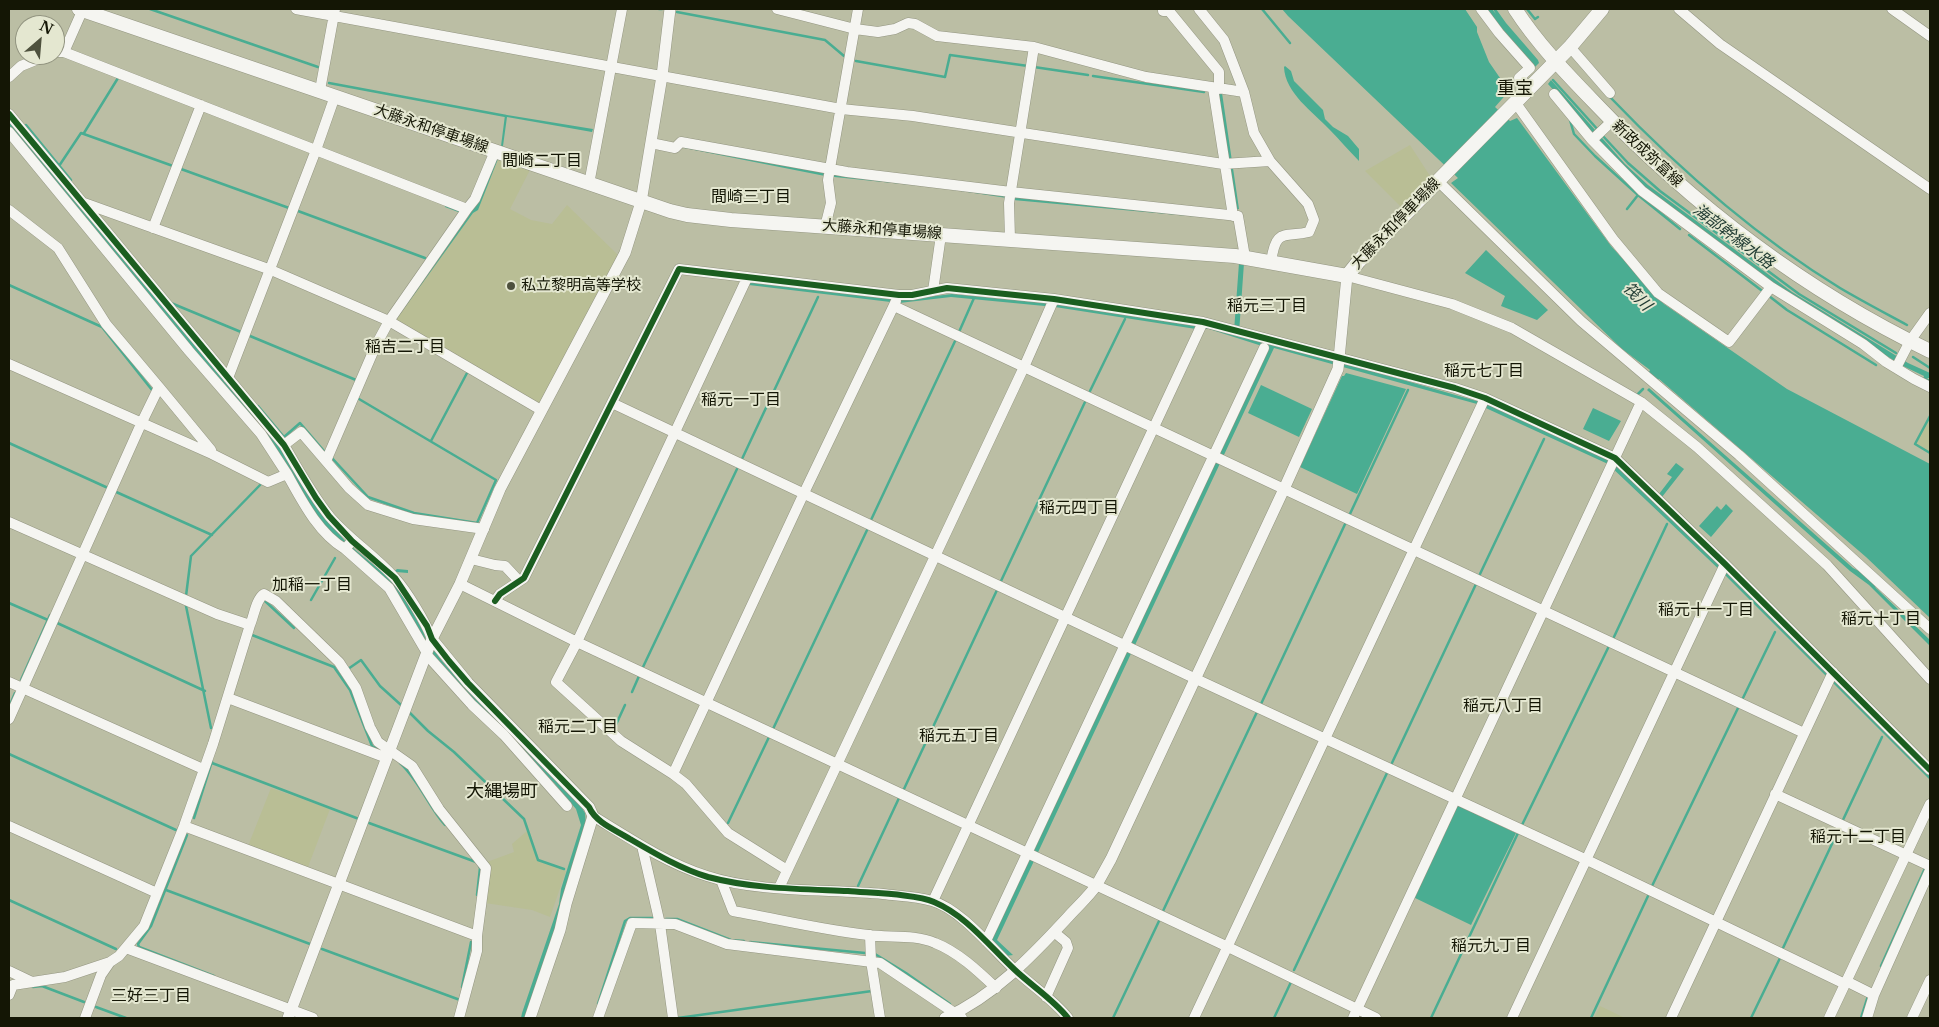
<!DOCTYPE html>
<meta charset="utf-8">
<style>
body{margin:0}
#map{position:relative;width:1939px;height:1027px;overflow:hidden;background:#bbbea4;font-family:"Libre Baskerville",serif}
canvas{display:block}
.frame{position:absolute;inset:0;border:10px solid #141605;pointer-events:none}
.north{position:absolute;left:15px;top:15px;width:50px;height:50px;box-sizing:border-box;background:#e4e7d0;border:1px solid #91937f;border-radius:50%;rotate:27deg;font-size:14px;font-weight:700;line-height:20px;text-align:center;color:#141605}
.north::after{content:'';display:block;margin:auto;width:18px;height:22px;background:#4e513d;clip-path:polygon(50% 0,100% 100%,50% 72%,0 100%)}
</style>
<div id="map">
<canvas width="1939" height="1027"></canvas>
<div class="frame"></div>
<div class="north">N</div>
</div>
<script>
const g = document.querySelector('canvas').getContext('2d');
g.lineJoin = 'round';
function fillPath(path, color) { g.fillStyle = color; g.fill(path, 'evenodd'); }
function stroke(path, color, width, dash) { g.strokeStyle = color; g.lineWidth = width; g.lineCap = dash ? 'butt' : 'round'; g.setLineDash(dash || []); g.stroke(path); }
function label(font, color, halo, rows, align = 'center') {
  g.font = font + ' "Libre Baskerville","Noto Sans JP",serif'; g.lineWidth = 4; g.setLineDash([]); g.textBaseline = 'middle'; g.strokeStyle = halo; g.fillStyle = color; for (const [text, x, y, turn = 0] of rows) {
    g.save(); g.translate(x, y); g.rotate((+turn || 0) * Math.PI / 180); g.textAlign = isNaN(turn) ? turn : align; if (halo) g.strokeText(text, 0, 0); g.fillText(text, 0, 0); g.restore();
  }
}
fillPath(new Path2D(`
 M1410 145 1432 179 1403 209 1365 171Z
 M499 157 531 168 510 209 531 220 552 224 567 205 618 255 540 404 396 322V319L473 213 478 209Z
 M1930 416V452L1916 444Z
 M271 788 330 809 308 867 248 846Z
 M527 831 538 861 566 871 550 917 532 910 485 903 487 862 514 852 512 844Z
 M1600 1006 1625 1018H1594Z`), '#b9be95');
fillPath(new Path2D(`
 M1282 9H1465L1477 27V32L1489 62 1509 91 1495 107 1510 121 1517 118 1611 246 1664 304 1787 389 1930 464V618L1866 557 1659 379 1657 380 1649 372 1650 370 1622 349 1451 183 1458 178 1288 16Z
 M1487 9H1492L1496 14 1493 9H1496L1506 23 1538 60 1539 63 1535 67 1510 39Z
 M1285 66 1291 71 1294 81 1323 110 1325 119 1333 127 1348 136 1359 149V161C1349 151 1340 140 1329 129 1313 112 1285 93 1284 67Z
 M1551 80 1625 164 1648 185 1792 292 1908 363 1930 373V378H1927L1930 380V382L1923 379 1924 376 1903 366 1798 302 1645 188 1598 140 1548 84Z
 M1222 93 1239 209 1235 210 1218 94Z
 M505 115H507L593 129 592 132 507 117 503 146H501Z
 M9 120 273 438 333 527 346 542 388 577 397 569 408 570V573L396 572 402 594 423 631 426 640 442 661 467 690 550 772 555 780 582 808 585 813 586 824 554 935 525 1018H521L522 1013 559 904 561 889 581 825 576 809 554 783 437 663 396 593 326 528 305 498 285 464 9 126Z
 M684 145 1007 195V198L941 188 825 176 684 148Z
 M495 158 498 159 478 210 473 213 398 317 396 316 468 217Z
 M1013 196 1233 220 1013 200Z
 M1486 250 1548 310 1537 320 1501 306 1505 296 1465 273Z
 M1239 263H1244L1239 333 1487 404 1611 460 1721 565 1930 774V780L1725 575 1608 464 1477 404 1274 348 997 940 1013 955 1006 956 991 940 1262 346 1209 329H1196L1055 307 951 297 899 303 749 285 751 282 927 297 952 294 1058 304 1234 331Z
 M1346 373 1406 389 1357 494 1300 467 1342 376H1344Z
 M1261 385 1312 409 1299 437 1248 413Z
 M1649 388 1853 568C1862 572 1872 579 1876 588L1930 640V646L1869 585 1850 571 1647 390Z
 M1593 408 1621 421 1609 441 1583 429Z
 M1676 463 1684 469 1662 497 1659 494 1672 477 1667 474Z
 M1726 504 1733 511 1711 537 1699 526 1717 506 1721 510Z
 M1457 805 1516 833 1471 925 1413 897Z`), '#4aad92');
stroke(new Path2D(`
 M150 9 318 67
 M659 9H662
 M1262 9 1290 43
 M1527 9 1535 19 1538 17
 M677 12 825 40 844 56
 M856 61 945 77 950 55 1028 66
 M1034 67 1088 75
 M1093 76 1204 92
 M1553 80 1599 131
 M329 83 506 116
 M1610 97C1679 169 1755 236 1840 288 1862 301 1885 313 1907 325
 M1570 120 1574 134 1595 156 1638 195 1680 229
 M26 125 71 180
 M84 133 118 78
 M1602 135 1628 163 1660 191 1799 294 1896 353
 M59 166 81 133 173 166
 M181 169 289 208
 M446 206 462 212
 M1627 209 1638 195
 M298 211 425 258
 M1689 235 1761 290
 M9 285 102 327 152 390
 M1769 296 1787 310 1876 365
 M171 303 241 332
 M959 332 974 298
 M250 336 356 380
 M1913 357 1930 368
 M1090 391 1125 319
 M1638 394 1643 389
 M258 406 284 437 300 423 324 451
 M1930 416 1915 444 1930 453
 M431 441 467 373
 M9 443 108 488
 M332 458 368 497 414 513 477 523 496 480 359 399
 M742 459 818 297
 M114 491 212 535
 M1349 516 1408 390
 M871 520 956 339
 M1480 574 1544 439
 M1001 581 1085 402
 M186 596 191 556 261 484
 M311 600 335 558
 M262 601H265L294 628
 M9 603 48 620
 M186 606 211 728
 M55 622 205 691
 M252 635 334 667 350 690 372 746 382 751
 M1613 639 1667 524
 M643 667 737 469
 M348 669 361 660 380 686 401 705
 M21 680 50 615
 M632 692 639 676
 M1742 700 1775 632
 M1261 704 1346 522
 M9 707 15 693
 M410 713 428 731 454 752 524 819 538 860 564 869
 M614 729 625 705
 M773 729 868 528
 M9 754 176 830
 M212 763 359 819
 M400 763C419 780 428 806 445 825
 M1391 765 1476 584
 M904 789 997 590
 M194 818 212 761
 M1842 822 1882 737
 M369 823 476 862
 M728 823 769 737
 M1521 827 1609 646
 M187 835 151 926 138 944 139 947 214 976
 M858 886 899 798
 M1652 886 1739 706
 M166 890 310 944
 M477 895 480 868 479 866
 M9 900 116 949
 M1163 911 1257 712
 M666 919H677L731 940 744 941
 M750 942 865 953
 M1783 948 1839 829
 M322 949 460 1000
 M875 954 906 973 950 1004
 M1881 966 1926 866
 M1294 970 1387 773
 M33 987 42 986 84 1002
 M462 987 471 942
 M598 1004 625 921 630 918H653
 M96 1007 126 1018
 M678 1018 872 991
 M1113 1018 1159 921
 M1274 1018 1291 982
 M1431 1018 1518 833
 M1591 1018 1648 896
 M1751 1018 1780 958
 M1861 1018 1868 996`), '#4aad92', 2.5);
const minor = new Path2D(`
 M296 9 841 109 913 116 1223 164 1270 161
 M777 9 855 29 878 32 895 29 908 23 915 24 937 36 1034 47 1146 77 1244 92
 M1163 9V11H1169L1219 72V89
 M1199 9 1224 40 1244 92 1254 133 1270 161 1308 204 1314 220 1309 232C1284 238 1276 227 1271 262
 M1481 9 1499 33 1530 68 1519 78 1529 87
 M1679 9 1720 44 1930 189
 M1892 9 1930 36
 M1570 47 1610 93
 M55 52H64L467 209 389 321 376 345 326 461
 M64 52 83 9
 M9 77 21 66 48 55
 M1213 88 1233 216
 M320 90 335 9
 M1554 94 1592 140
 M1515 102 1613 239 1658 293 1729 342 1771 287
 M9 114 284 445C298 469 312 495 330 517 349 539 374 555 394 577 407 591 425 621 432 639
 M1612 121 1592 140 1642 191 1771 287 1863 344 1886 362 1914 379 1930 387
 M9 132 189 351 261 434 287 474
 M651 143 675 148 681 142 847 172 1011 192 1238 216 1245 257
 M1438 181 1581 321 1739 455 1930 629
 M589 184 622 9
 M84 203 271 270 389 321 541 410
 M467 209 475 199 495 151
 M9 210 58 248 106 324 159 387 141 424 9 719
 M825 227 831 203 828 180 858 9
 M153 228 201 105
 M1010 239 1009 203 1034 47
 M1347 276 1452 304 1512 328 1641 402 1697 447 1827 565 1930 679
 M747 278 577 642 556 682 621 741 673 774 686 784 728 833 787 870
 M933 291 941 235
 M894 306 1804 733
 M9 364 212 454 268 482 287 474C302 501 318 533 345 549L352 541
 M1896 368 1910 341 1930 313
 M228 378 316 150 335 96
 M159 387 211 450 212 454
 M612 403 1196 679 1587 860 1845 984
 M284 445 301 432 349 488 368 505 413 519 484 529
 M9 522 217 614 250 625
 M345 549 389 588 427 653
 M471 559 495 565 505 566 519 581
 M460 584 577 642 1228 947 1376 1018
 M495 601 500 594 524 578 679 269 899 295H912L947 288 1054 299 1203 322 1455 388 1485 398 1615 458 1725 564 1930 770
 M426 654 472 705 504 735 567 806
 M9 682 203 769
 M228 698 387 758
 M673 774 804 493 896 301
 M1775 794 1930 866
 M593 816C629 838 666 863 707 876 758 893 828 889 883 894 899 896 916 896 932 901 961 909 993 950 1015 970 1032 986 1054 1000 1068 1018
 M9 826 157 893
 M184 826 477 936
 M642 846 660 924 673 1018
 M721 880 733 911C778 919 822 930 868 935 890 938 914 934 935 943 958 952 978 971 996 988
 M779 888 1024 367 1054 299
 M933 901 1203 322
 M870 935 871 961 880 1018
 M986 941 1264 348
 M126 948 313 1018
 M9 971 32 982
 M1846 981 1874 995
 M9 995 13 985 65 977 110 962 119 956 144 926 184 826 213 744 250 625C254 616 256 599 264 594L276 601 339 662 356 688 370 727 378 742 412 766 439 809 486 868 477 936V951L459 1018
 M1046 997 1068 948 1066 942 1054 932
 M85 1018 101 975 110 962
 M598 1018 632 923 675 924 727 944 880 963 962 1018
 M1194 1018 1485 398
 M1353 1018 1641 402
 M1512 1018 1725 564
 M1671 1018 1833 672
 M1829 1018 1930 804
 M1867 1018 1874 995 1930 870
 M1912 1018 1930 980`);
const tertiary = new Path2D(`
 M432 639 468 683 589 807 593 816 566 904 560 930 530 1018
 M288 1018 432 639 460 584 500 489 625 253 641 202 662 76 670 9
 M945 1018C994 996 1032 956 1068 917 1077 907 1088 897 1096 886 1101 877 1106 868 1111 859L1284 489 1338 369 1347 276`);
const secondary = new Path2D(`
 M79 9 670 211 687 215 731 220 1235 256 1347 276 1359 261 1570 47 1602 9
 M1515 9C1537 43 1565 72 1593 101 1690 203 1804 290 1930 351`);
stroke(minor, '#939581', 11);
stroke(tertiary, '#939581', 12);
stroke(secondary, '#939581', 15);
stroke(minor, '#f5f5f1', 10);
stroke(tertiary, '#f5f5f1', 11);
stroke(secondary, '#f5f5f1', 14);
stroke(new Path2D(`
 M9 114 284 445 316 498 329 516 352 541 395 578 427 626 432 639 449 661 468 683 589 807C596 823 616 830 630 839 654 853 681 869 708 877 753 889 802 889 848 891 869 893 917 894 934 902 967 916 990 947 1015 970 1032 986 1054 1000 1068 1018
 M495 601 500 594 524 578 679 269 899 295H912L947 288 1054 299 1203 322 1455 388 1485 398 1615 458 1725 564 1930 770`), '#1b5e20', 6);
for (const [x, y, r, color] of [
 [511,286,5,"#4e513d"]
]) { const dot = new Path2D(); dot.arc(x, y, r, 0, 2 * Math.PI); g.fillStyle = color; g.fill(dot); stroke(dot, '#e4e7d0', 2); }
label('15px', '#141605', '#e4e7d0', [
 ["大藤永和停車場線",431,129,19],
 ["新政成弥富線",1647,154,43],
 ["大藤永和停車場線",1396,224,-46],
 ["大藤永和停車場線",882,230,4]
]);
label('15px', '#141605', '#e4e7d0', [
 ["私立黎明高等学校",521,286]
], 'left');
label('16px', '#141605', '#e4e7d0', [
 ["間崎二丁目",542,161],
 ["間崎三丁目",751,197],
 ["稲元三丁目",1267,306],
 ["稲吉二丁目",405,347],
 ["稲元七丁目",1484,371],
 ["稲元一丁目",741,400],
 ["稲元四丁目",1079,508],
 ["加稲一丁目",312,585],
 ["稲元十一丁目",1706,610],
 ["稲元十丁目",1881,619],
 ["稲元八丁目",1503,706],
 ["稲元二丁目",578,727],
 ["稲元五丁目",959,736],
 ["稲元十二丁目",1858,837],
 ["稲元九丁目",1491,946],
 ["三好三丁目",151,996]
]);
label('italic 16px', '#1f3a32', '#e4e7d0', [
 ["海部幹線水路",1733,237,37],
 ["筏川",1637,297,45]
]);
label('18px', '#141605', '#e4e7d0', [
 ["重宝",1515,89],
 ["大縄場町",502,792]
]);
</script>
